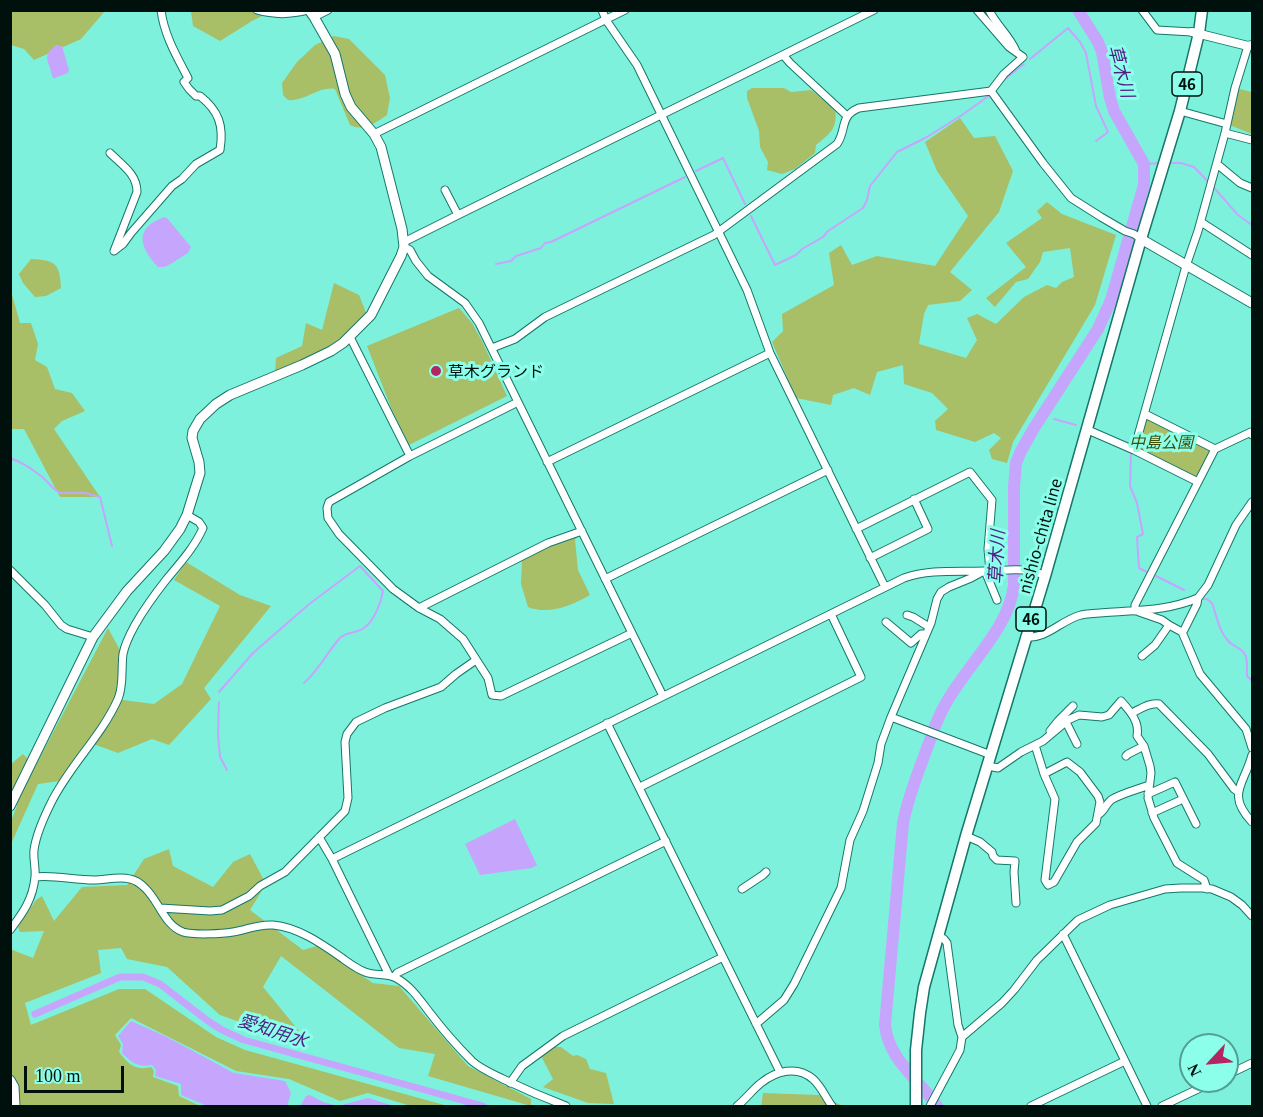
<!DOCTYPE html>
<meta charset="utf-8">
<style>
body{margin:0}
#map{position:relative;width:1263px;height:1117px;overflow:hidden;background:#7ef1dd;font-family:Georgia,serif}
canvas{display:block}
.frame{position:absolute;inset:0;border:12px solid #00100d;pointer-events:none}
.north{position:absolute;left:1179px;top:1033px;width:60px;height:60px;box-sizing:border-box;background:#8cffea;border:2px solid #549f92;border-radius:50%;rotate:244deg;font-size:16px;font-weight:700;line-height:24px;text-align:center;color:#00100d}
.north::after{content:'';display:block;margin:auto;width:21px;height:27px;background:#b22661;clip-path:polygon(50% 0,100% 100%,50% 72%,0 100%)}
.scale{position:absolute;left:24px;top:1066px;width:100px;height:27px;box-sizing:border-box;border:3px solid #00100d;border-top:0;padding-left:8px;font-size:18px;line-height:21px;white-space:nowrap;color:#00100d;-webkit-text-stroke:4px #8cffea;paint-order:stroke}
</style>
<div id="map">
<canvas width="1263" height="1117"></canvas>
<div class="frame"></div>
<div class="north">N</div>
<div class="scale">100 m</div>
</div>
<script>
const g = document.querySelector('canvas').getContext('2d');
g.lineJoin = 'round';
function fillPath(path, color) { g.fillStyle = color; g.fill(path, 'evenodd'); }
function stroke(path, color, width, dash) { g.strokeStyle = color; g.lineWidth = width; g.lineCap = dash ? 'butt' : 'round'; g.setLineDash(dash || []); g.stroke(path); }
function label(font, color, halo, rows, align = 'center') {
  g.font = font + ' Georgia,"Noto Sans JP",serif'; g.lineWidth = 6; g.setLineDash([]); g.textBaseline = 'middle'; g.strokeStyle = halo; g.fillStyle = color; for (const [text, x, y, turn = 0] of rows) {
    g.save(); g.translate(x, y); g.rotate((+turn || 0) * Math.PI / 180); g.textAlign = isNaN(turn) ? turn : align; if (halo) g.strokeText(text, 0, 0); g.fillText(text, 0, 0); g.restore();
  }
}
fillPath(new Path2D(`
 M34 10 108 11H105L81 39 34 60 24 49 11 45V11Z
 M191 11H272L252 21 220 41 193 26Z
 M334 36 349 39 385 75 390 98 387 115C375 123 364 132 350 125L335 89C318 86 305 102 288 100L283 95 282 83 297 62 315 45Z
 M752 88H784L791 92 811 90 835 108C838 128 831 133 816 145L815 153 795 169 782 174 767 170 768 162 760 147 759 131 747 98V91Z
 M1235 88 1252 92V134L1227 124Z
 M960 118 974 138 995 136 1013 171 999 212 950 272 972 290 960 301 928 305 924 314 919 344 966 358 977 340 967 318 977 314 996 324 1024 297 1047 285 1056 288 1062 282 1074 277 1070 248 1043 252 1040 262 1028 279 1016 282 995 307 986 298 1026 267 1006 243 1042 218 1037 211 1047 202 1062 214 1116 235 1095 305 1013 442 1007 463 992 459 989 450 1001 438 994 433 975 442 936 430 935 421 948 409 932 393 904 384 903 365 877 372 870 395 854 388 833 395 831 405 796 398 772 342 783 331 782 314 834 285 829 253 841 245 852 265 877 256 935 266 968 216 937 171 925 142Z
 M31 259C55 260 60 263 61 288L46 296 35 297 23 283 19 274Z
 M334 283 359 295 367 315 341 341 327 350 275 373 276 358 302 346 306 323 322 330Z
 M11 291 20 323H31L38 344 35 360 47 367 55 389 72 393 85 411 62 421 54 429 100 497H60L24 429H11Z
 M459 308 472 323 483 343 507 396 409 445 392 410 367 346Z
 M1147 417 1211 449 1198 475 1194 476 1140 450 1139 447Z
 M574 535 578 536 575 540 578 570 590 595C571 606 549 615 528 607L521 584 522 558Z
 M186 562 240 595 271 606 204 688 211 699 169 745 152 739 118 753 88 742 60 781 38 784 11 844V821L17 806 11 788V764L23 754 35 767 108 628 121 652 115 699 154 704 182 684 220 606 174 580Z
 M169 849 173 866 213 887 233 862 250 854 266 884 250 910 303 950 317 946 373 983 399 986 468 1066 531 1099V1106L428 1076 435 1054 399 1048 281 956 263 987 299 1031 297 1042 220 1015 167 967 127 959 121 948 98 950 101 973 25 1003 31 1025 119 989H145L216 1037 245 1050 448 1106H411L368 1093 340 1101 289 1079 236 1071 131 1018 115 1035 121 1045 119 1052C128 1064 135 1071 151 1067L154 1071 153 1077 178 1086 179 1096 200 1106H11L10 949 33 958 44 931 20 932 18 927 36 900 42 896 54 921 82 887 127 885 144 859Z
 M554 1047H561L573 1056 577 1055 586 1059 590 1069 606 1073 614 1104 588 1103 543 1087 553 1079 541 1056Z
 M763 1093 819 1095 843 1106H761Z`), '#a8be67');
fillPath(new Path2D(`
 M56 45 62 46 69 70 68 73 55 78H53C51 74 51 71 50 68 50 66 48 64 48 63 45 53 50 51 56 45Z
 M164 217 167 218 191 247 188 253 169 265 164 267H158C139 247 134 228 164 217Z
 M515 819 537 865 532 868 480 875 465 844Z
 M131 1021 165 1036 234 1073 285 1081 291 1093 287 1106H207L181 1095V1084L155 1076 156 1070 152 1065C138 1068 131 1062 122 1053L123 1044 118 1036Z
 M310 1095 323 1102 338 1106 368 1098 394 1106H300L306 1096Z`), '#c6a5fd');
stroke(new Path2D(`
 M1030 59 1068 28 1080 42 1086 53 1096 106 1108 132 1096 141
 M1006 78 1024 64
 M1167 163H1181L1194 167 1216 190 1238 215 1252 225
 M1144 164 1161 163
 M696 171 723 158 745 204
 M751 216 775 265 796 255 802 249 823 237 828 231 863 208 867 200 870 186 897 152 927 137 962 115 990 95
 M496 264 511 261 516 256 541 248 545 243 551 242 685 177
 M1054 419 1076 425
 M1104 440 1131 453 1130 486 1137 503 1143 534 1137 537 1139 568 1147 572
 M10 458C22 462 32 469 41 476 48 481 52 489 60 493H85L100 497 112 546
 M1156 576 1184 590
 M1203 599H1207L1212 603C1217 616 1218 630 1229 642 1233 646 1241 648 1244 653 1249 659 1246 669 1247 676L1252 681
 M219 692 253 653 308 605 360 566 383 591C381 603 374 621 364 628 356 634 345 631 339 639 326 654 319 670 304 683
 M219 702 218 734 220 757 227 770`), '#c6a5fd', 2);
stroke(new Path2D(`
 M35 1014 120 977H143L160 984 208 1021 222 1030 244 1040 483 1106`), '#c6a5fd', 7);
stroke(new Path2D(`
 M937 1106C918 1078 889 1061 885 1025L903 823C908 797 918 773 927 748 933 733 937 718 945 705 966 666 1009 629 1014 585V487L1016 463 1021 451 1034 428 1098 329 1111 300 1144 185V164L1114 111 1110 98 1102 52 1098 42 1078 10`), '#c6a5fd', 12);
const minor = new Path2D(`
 M257 10C274 15 290 15 308 10
 M602 10 606 20 637 65 747 290 770 353 885 587
 M989 10C996 25 1010 36 1016 51
 M1142 10 1157 30 1192 32
 M314 17 328 10
 M784 56 790 63 847 116
 M991 91 1043 163 1071 198 1101 217 1125 231 1134 234 1141 239
 M1180 111 1227 124
 M1225 133 1252 140
 M374 134 625 10
 M110 153C122 165 137 174 137 192L114 251 123 244 131 233 172 186 182 179 196 164 220 150C224 126 219 111 200 96H196L189 89 184 82 188 78C177 57 164 35 161 10
 M1217 164 1240 183 1252 188
 M445 190 458 215 874 10
 M1201 222 1252 255
 M404 242 458 215
 M404 247 410 250 416 261 428 276 465 303 479 323 663 696
 M350 337 410 456
 M492 348 515 339 545 317 714 235 837 144C847 130 839 116 859 108L991 91 1004 74 1023 57 1009 47 977 10
 M518 402 410 456 329 502 327 508 328 518 339 534 393 589 419 608 440 619 463 639 488 678 492 695 501 696 632 633
 M1145 414 1215 449
 M1088 430 1134 450 1198 482
 M1134 450 1186 266 1198 231 1225 133 1235 88 1248 46
 M547 462 770 353
 M856 529 970 472 992 500 988 549 990 571
 M870 558 928 529 914 499
 M10 570 45 605 61 625 67 629 93 637
 M985 571 997 600
 M605 579 828 470
 M419 608 548 543 582 531
 M1135 611V605L1215 449 1251 432 1252 435
 M1139 612 1162 620 1169 625
 M907 615 913 617 929 627
 M886 622 911 643 921 634H926
 M1182 632 1184 630 1197 604 1198 598 1208 585 1236 525 1252 502
 M1025 637C1046 640 1061 620 1081 615 1092 613 1103 613 1114 612 1144 610 1169 610 1198 598
 M1142 656 1155 645 1169 625 1182 632 1200 674 1246 729 1252 748
 M1132 713C1140 709 1150 702 1159 704L1208 754 1234 789 1238 792
 M891 717 991 755
 M1066 722 1077 744
 M607 723 780 1072
 M1050 731 1058 721 1073 706
 M1035 745 1044 774 1055 799 1045 880 1048 885 1054 882 1077 842 1096 823 1100 802 1098 796 1080 772 1067 762 1044 774
 M1252 755C1244 785 1226 794 1252 822
 M1126 756 1128 754 1144 746
 M988 766 998 768 1021 752 1043 741 1068 720 1079 715 1102 717 1109 715 1121 701C1130 711 1140 722 1137 736L1144 746 1150 766 1151 773 1148 798 1154 818 1177 863 1204 880 1207 889
 M640 787 861 677 831 614
 M1148 794 1175 782 1196 824
 M1152 813 1183 799
 M1098 815C1105 811 1105 805 1111 800 1122 793 1137 790 1149 785
 M966 836 980 842 992 852 993 856 997 860 1015 861 1014 872 1016 903
 M319 837 332 859 389 975
 M332 859 904 578C930 569 958 572 984 571 1003 571 1028 566 1045 576
 M35 877C55 875 74 880 94 880 105 880 119 876 130 879 136 880 141 884 145 888 159 901 164 925 183 932 193 935 222 934 233 932 247 930 257 924 273 925 298 927 322 944 342 958 349 963 357 969 365 972 375 976 387 973 396 978 411 986 420 1000 430 1013 443 1030 457 1046 472 1061 481 1069 493 1074 503 1079 524 1089 545 1098 566 1106
 M742 889 763 875 766 872
 M160 908 210 911 222 910 249 896 260 886 285 872 345 811 348 798 345 742 347 734 356 722 385 708 441 687 456 674 476 660
 M10 930C23 913 33 899 35 877 36 868 33 859 34 850 36 835 44 817 51 803 69 766 101 737 118 699 124 685 121 669 123 654 125 644 130 634 135 625 144 609 155 594 166 580 180 563 194 548 203 528L199 522 187 515
 M1063 934 1147 1106
 M394 977 397 973 666 841
 M756 1024 784 1000 794 984 841 888 850 840 863 811 878 763 881 744 891 717 931 623 937 599 941 592 949 587 971 578 982 572
 M962 1037 1002 1003 1014 990 1037 960 1078 920 1110 905 1165 889 1181 888H1202L1212 889 1231 897 1242 905 1252 916
 M1227 1075 1252 1063
 M510 1083 522 1066 563 1036 723 957
 M737 1106C746 1099 752 1090 761 1083 776 1071 797 1065 813 1079 821 1086 826 1098 832 1106
 M930 1106 960 1050 962 1037 958 1025 947 943 944 939 939 936
 M1031 1106 1125 1061
 M1162 1106 1215 1081`);
const tertiary = new Path2D(`
 M1192 32 1248 46 1252 45`);
const secondary = new Path2D(`
 M1141 239 1252 303
 M10 806 93 637 127 591 164 551 180 529 187 515 200 473 199 462 192 438 193 431 200 419 216 404 230 395 302 365 331 351 343 343 371 315 401 256 404 247 402 229 381 147 374 134 351 107 345 94 335 54 314 17 309 10
 M10 1080 14 1087 15 1106`);
const primary = new Path2D(`
 M916 1106V1050L920 1013 924 987 966 836 1045 576 1141 239 1180 111 1199 33 1202 10`);
stroke(minor, '#147769', 9);
stroke(tertiary, '#147769', 10);
stroke(secondary, '#147769', 11);
stroke(primary, '#147769', 13);
stroke(minor, '#fff', 7);
stroke(tertiary, '#fff', 8);
stroke(secondary, '#fff', 9);
stroke(primary, '#fff', 10);
for (const [x, y, r, color] of [
 [436,371,6,"#b22661"]
]) { const dot = new Path2D(); dot.arc(x, y, r, 0, 2 * Math.PI); g.fillStyle = color; g.fill(dot); stroke(dot, '#8cffea', 2); }
for (const [x, y, w] of [
 [1187,84,30],
 [1031,619,30]
]) { const box = new Path2D(); box.roundRect(x - w / 2, y - 12, w, 24, 4.5); g.fillStyle = '#8cffea'; g.fill(box); stroke(box, '#00100d', 1.5); }
label('bold 15px', '#00100d', null, [
 ["46",1187,84],
 ["46",1031,619]
]);
label('16px', '#00100d', '#8cffea', [
 ["草木グランド",448,371]
], 'left');
label('italic 16px', '#414f03', '#8cffea', [
 ["中島公園",1161,442]
]);
label('16px', '#00100d', '#8cffea', [
 ["nishio-chita line",1040,536,-74]
]);
label('italic 18px', '#502084', '#8cffea', [
 ["草木川",1122,71,75],
 ["草木川",996,557,-87],
 ["愛知用水",273,1030,18]
]);
</script>
